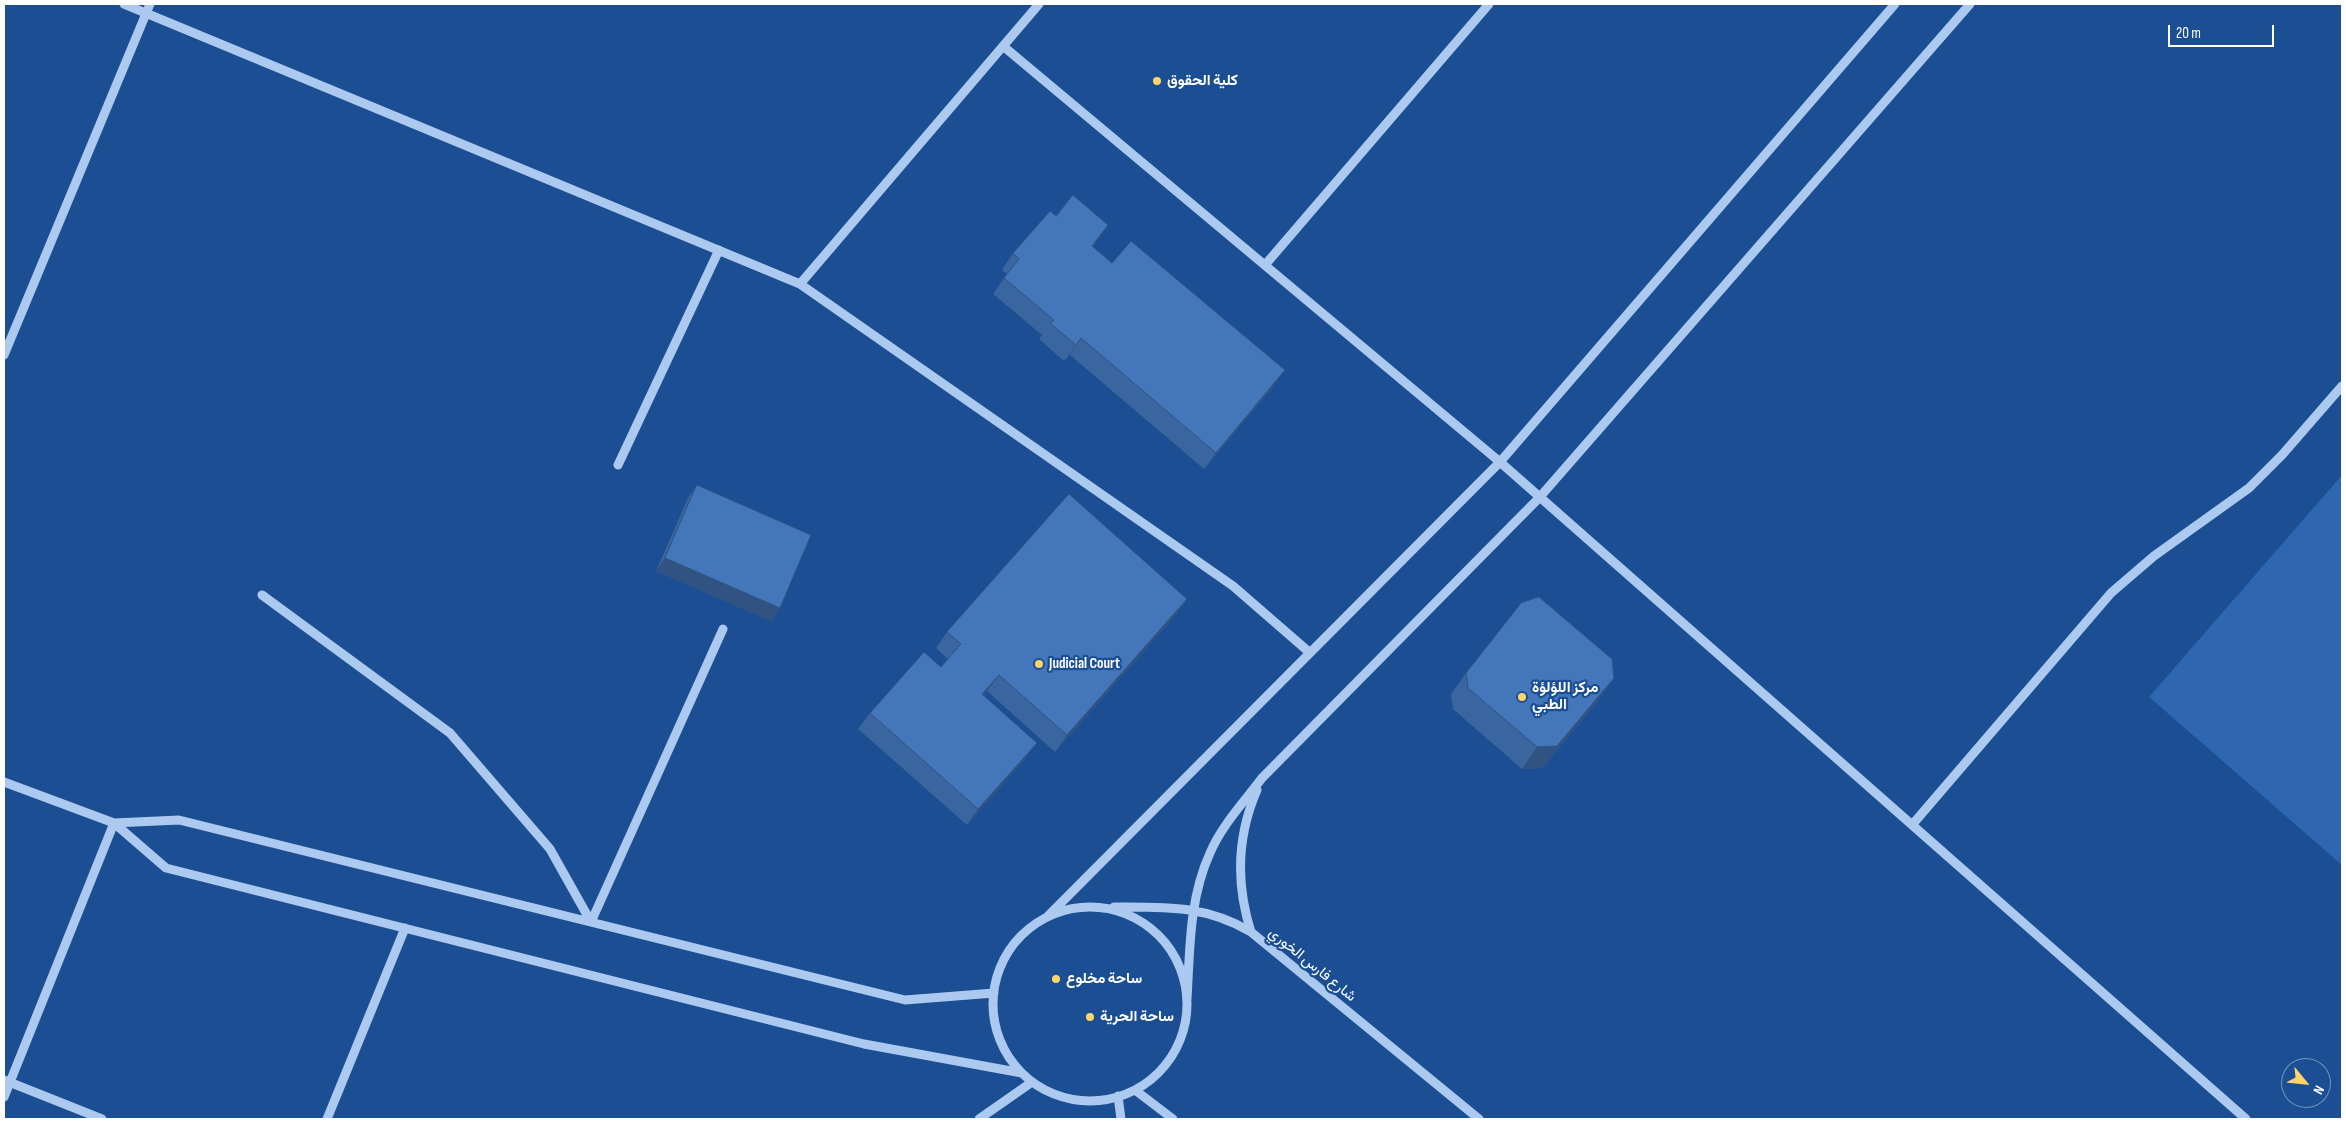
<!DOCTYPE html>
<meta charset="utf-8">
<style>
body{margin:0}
#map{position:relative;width:2346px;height:1123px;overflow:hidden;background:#1b4e92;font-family:"Sofia Sans Condensed",sans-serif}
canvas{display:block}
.frame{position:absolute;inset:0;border:5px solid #fff;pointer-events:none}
.north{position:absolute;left:2281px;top:1058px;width:50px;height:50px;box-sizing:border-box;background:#1b4e92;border:1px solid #7695be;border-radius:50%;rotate:118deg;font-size:14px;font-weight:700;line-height:20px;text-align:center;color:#fff}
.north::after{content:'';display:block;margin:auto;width:18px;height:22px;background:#ffd569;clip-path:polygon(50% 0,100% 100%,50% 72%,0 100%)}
.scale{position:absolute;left:2168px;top:25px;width:106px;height:22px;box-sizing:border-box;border:2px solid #fff;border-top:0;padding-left:6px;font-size:15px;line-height:18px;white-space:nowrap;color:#fff;-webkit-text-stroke:4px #1b4e92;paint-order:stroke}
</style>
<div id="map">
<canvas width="2346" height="1123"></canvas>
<div class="frame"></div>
<div class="north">N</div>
<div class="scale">20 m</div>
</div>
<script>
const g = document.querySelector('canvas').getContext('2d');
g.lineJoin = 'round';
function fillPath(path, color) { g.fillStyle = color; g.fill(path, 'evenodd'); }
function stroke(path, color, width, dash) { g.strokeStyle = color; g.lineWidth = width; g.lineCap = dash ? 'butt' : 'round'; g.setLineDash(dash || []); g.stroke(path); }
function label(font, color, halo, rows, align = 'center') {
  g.font = font + ' "Sofia Sans Condensed",Vazirmatn,sans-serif'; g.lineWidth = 4.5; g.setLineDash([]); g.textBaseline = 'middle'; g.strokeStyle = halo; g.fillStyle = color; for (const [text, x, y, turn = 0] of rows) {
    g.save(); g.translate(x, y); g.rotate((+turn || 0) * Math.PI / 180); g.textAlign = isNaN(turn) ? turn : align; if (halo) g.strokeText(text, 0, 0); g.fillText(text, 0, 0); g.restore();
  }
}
fillPath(new Path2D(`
 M2342 475V865L2149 697Z`), '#2e67b0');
stroke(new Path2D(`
 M124 4 800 284 1233 586 1309 652
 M1003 46 1500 462 2246 1119
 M1265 265 1489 4
 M800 284 1039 4
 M4 355 150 4
 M618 465 719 250
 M262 595 450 733 550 849 591 922
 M4 782 114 823 166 868 864 1044 1022 1073
 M114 823 179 820 905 1000 994 993
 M1912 825 2111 593 2154 556 2249 488 2282 455 2342 386
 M1114 907C1165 907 1206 905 1251 932L1479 1119
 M993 1004a97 97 0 1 1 194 0a97 97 0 1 1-194 0Z
 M1047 917 1500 462 1895 4
 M591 922 723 629
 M1251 932C1236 885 1237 836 1257 790
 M1187 999C1190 949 1189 899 1210 853 1222 825 1244 802 1262 778L1539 498 1970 4
 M4 1080 102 1119
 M1135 1090 1173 1119
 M1118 1096 1121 1119
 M4 1097 114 823
 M327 1119 405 928
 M979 1119 1032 1082`), '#acc9ef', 9);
fillPath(new Path2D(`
 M1056 216 1108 225 1093 247 1112 263 1273 387 1204 469 1070 355 1064 361 1039 339 1042 335 993 294 1007 274 1002 270 1013 253Z
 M697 485 780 608 771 621 656 571 688 498Z
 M1187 599 1176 615 1055 752 987 691 984 695 1025 759 967 825 858 729 870 713 941 667 948 659 936 648 947 632Z
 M1466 673 1614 678 1599 700 1542 768 1522 769 1453 709 1451 694Z`), '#3a669f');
fillPath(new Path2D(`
 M1108 225 1097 242 1080 262 1092 246Z
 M1081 338 1070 355 1064 361 1076 345Z
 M1285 370 1273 387 1204 469 1216 453Z
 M665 558 780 608 771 621 656 571Z
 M1187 599 1176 615 1055 752 1067 735Z
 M999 675 987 691 971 710 982 694Z
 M1614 678 1599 700 1542 768 1522 769 1537 747Z
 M1037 743 1025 759 967 825 978 809Z`), '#305382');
const building = new Path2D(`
 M1073 195 1108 225 1092 246 1112 263 1131 241 1285 370 1216 453 1081 338 1076 345 1050 323 1054 320 1004 278 1019 259 1013 253 1050 211 1056 216Z
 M697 485 811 535 780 608 665 558Z
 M1069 494 1187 599 1067 735 999 675 982 694 1037 743 978 809 870 713 924 652 941 667 961 644 947 632Z
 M1539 597 1612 659 1614 678 1557 746 1537 747 1468 688 1466 673 1521 603Z`);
fillPath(building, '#4477b9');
stroke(building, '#305382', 1);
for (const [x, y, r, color] of [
 [1157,81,5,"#ffd569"],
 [1039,664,5,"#ffd569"],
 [1522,697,5,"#ffd569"],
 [1056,979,5,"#ffd569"],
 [1090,1017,5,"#ffd569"]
]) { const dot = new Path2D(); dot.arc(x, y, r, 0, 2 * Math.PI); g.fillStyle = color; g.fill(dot); stroke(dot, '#1b4e92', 2); }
label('bold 15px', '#fff', '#1b4e92', [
 ["كلية الحقوق",1167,81],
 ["Judicial Court",1049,664],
 ["مركز اللؤلؤة",1532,688],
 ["الطبي",1532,705],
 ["ساحة مخلوع",1066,979],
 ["ساحة الحرية",1100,1017]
], 'left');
label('15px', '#fff', '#1b4e92', [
 ["شارع فارس الخوري",1312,965,39]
]);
</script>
